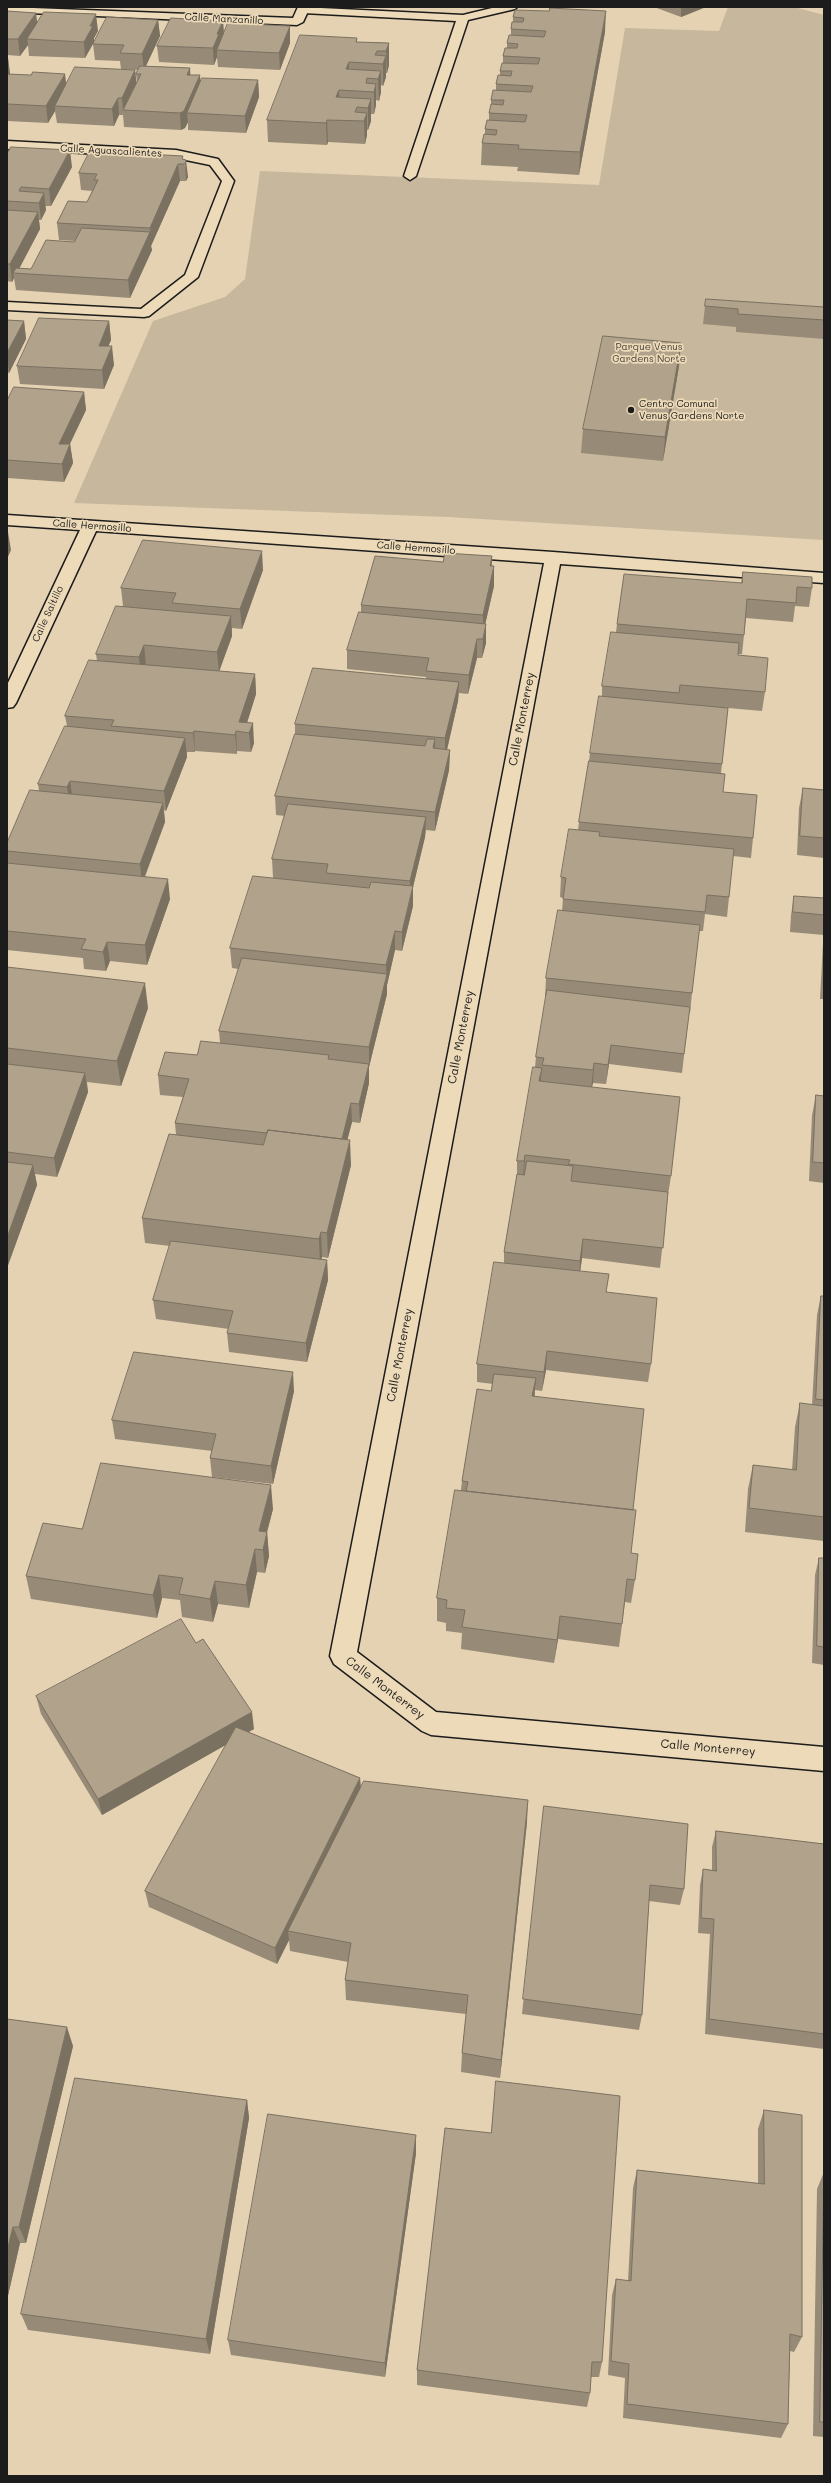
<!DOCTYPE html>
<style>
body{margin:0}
#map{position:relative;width:831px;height:2483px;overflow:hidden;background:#e5d2b2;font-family:Mali,sans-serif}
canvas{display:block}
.frame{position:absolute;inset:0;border:8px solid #1c1c1c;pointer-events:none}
</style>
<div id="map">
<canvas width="831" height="2483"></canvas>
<div class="frame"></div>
</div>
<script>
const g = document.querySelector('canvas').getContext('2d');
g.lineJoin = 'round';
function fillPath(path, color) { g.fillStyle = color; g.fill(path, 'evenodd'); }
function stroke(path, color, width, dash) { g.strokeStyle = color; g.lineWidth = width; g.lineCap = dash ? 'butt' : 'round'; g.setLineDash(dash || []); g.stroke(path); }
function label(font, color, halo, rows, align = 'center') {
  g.font = font + ' Mali,sans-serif'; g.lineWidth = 3.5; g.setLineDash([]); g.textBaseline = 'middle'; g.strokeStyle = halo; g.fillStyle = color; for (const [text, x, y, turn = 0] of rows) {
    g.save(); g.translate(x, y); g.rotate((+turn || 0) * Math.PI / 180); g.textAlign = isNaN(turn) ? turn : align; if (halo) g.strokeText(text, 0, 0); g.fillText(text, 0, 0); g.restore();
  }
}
fillPath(new Path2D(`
 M728 7H794L824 15V540L448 517 74 503 153 321 225 297 245 279 260 171 599 185 625 28 719 31Z`), '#c7b79c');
const lane = new Path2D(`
 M301 7 463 15 496 7H517L515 9 468 20 416 176 410 180 404 176 456 21 303 13 297 10Z`);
const street = new Path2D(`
 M7 7 293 18 298 7H310L303 22 297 25 7 12Z
 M7 141 176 150 218 159 234 181 198 277 149 316 144 317 7 310V302L141 309 185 275 222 181 210 165 176 158 7 149Z
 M7 515 553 552 824 573V583L560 564 357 1652 436 1712 824 1747V1771L431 1735 422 1731 334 1664 330 1656 544 563 96 531 16 703 13 707 7 708V685L80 530 7 525Z`);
stroke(lane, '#1c1c1c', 3);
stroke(street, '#1c1c1c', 3);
fillPath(lane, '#eddab8');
fillPath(street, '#eddab8');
fillPath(new Path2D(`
 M654 7H706L681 17Z
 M515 10 605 32 579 175 517 171 518 167 481 165 482 143 485 134V129L489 120V113L491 104V100L496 90V84L500 76V71L503 63V56L507 48V43L511 35V29L513 22V17Z
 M7 11 38 22 98 31 94 38V41L158 20 160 36 146 66 190 68V75L201 80H258L259 97 246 133 188 130V122L185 128 181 130 124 127 123 115H119L114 126 57 123 55 111 48 123 7 121V58H8L10 74 66 85 135 70 136 83 137 82 136 74 138 70 121 69 120 61 95 60 93 44 85 58 29 56 28 45 20 56 7 55Z
 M223 21 224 34 290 43 280 70 218 67 217 57 214 65 159 62 157 46Z
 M357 38V42L389 43V65L387 73H386V77L383 86 381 85V92L379 101 376 100V105L374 114H371V121L368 130H367V135L365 144 328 142 327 145 268 142 267 120Z
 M7 154 72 167 51 206H45L46 210 41 220H39L40 229 19 268 31 269 74 242 75 241 59 240 57 223 87 202 92 191 81 190 79 173 183 159 188 177 186 181H180L151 246 152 250 130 298 16 290 14 278 12 282 7 281Z
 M705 306 824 307V339L736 332V327L703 324Z
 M7 320 24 321 26 339 9 373 7 372Z
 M109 321 111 340 108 346 114 365 104 389 20 384 17 366Z
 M681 343 679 366 663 461 581 453 583 429Z
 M84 392 86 410 70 444 73 463 64 482 7 478V401Z
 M492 556V566H494V586L485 624H486V643L482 658H477L468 694 459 693 458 701 447 750H450L449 770 435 831 426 830 425 837 413 887V906L402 951 395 950 387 985V994L369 1067V1083L360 1123 352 1122 347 1140 351 1165 328 1258 322 1257 321 1260H327L328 1280 307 1362 229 1352 227 1333 229 1329 156 1319 153 1300 170 1246 145 1243 142 1218 176 1135 175 1123 183 1097 160 1095 158 1075 220 1043 219 1031 239 969 232 968 230 948 273 878 272 859 285 816 276 815 275 796 295 734V724L426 679V677L347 669V650L361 612V605L443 562Z
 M263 570 242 629 232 628V636L219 671 255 674 256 694 247 723 254 743 251 752 237 751V754L195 751V752H187V757L166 811 164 810 165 822 145 877 170 899 147 965 110 961 106 971 84 969 83 958 7 950V843L39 791 38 784 67 726 65 716 97 661 96 654 123 606 121 588Z
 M743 572 812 588 809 607 795 606 793 622 746 618 744 635 742 654H738V655L765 692 762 711 728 708 721 773 723 792 753 838 751 858 733 856 729 897 727 917 705 914 703 931H699L692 993 690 1013H689L682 1073 609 1064 606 1084 593 1083 592 1087 671 1176 668 1195 660 1268 582 1258 580 1271 607 1292 651 1364 648 1382 546 1370 542 1391 535 1390V1396L633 1510 631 1553 635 1580 631 1603 625 1602 619 1647 558 1639 554 1663 461 1649 462 1633 446 1631V1623L437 1621V1598L461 1490 462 1481 491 1391 493 1384 477 1382V1364L504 1263V1252L517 1174V1161L535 1067 536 1057 546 997H545L546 978 562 911 563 898 560 897 561 877 578 830 579 822 589 761 590 753 602 697V686L616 632 617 624 741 583Z
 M803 788 824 790V858L797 855 799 808Z
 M794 896 824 898V935L790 932 791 915Z
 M824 937V999H820L823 943Z
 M7 967 148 1008 121 1086 87 1082 88 1092 57 1177 35 1174 37 1185 7 1268Z
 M816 1095 824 1096V1183L809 1181 812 1115Z
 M821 1296H824V1541L745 1532 748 1489 753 1465 792 1470 795 1427 800 1403 812 1405 817 1315Z
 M294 1391 273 1484 212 1477 210 1458 212 1451 115 1439 112 1420Z
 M273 1509 267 1532 269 1556 265 1573 257 1572 249 1608 218 1604 213 1622 182 1617 180 1600 162 1598 157 1618 31 1599 26 1576 82 1529Z
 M819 1558H824V1665L812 1663 815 1575Z
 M196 1643 254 1729 248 1732 360 1778 361 1788 527 1822 500 2078 461 2072 462 2053 466 2014 346 2000 345 1980 348 1962 290 1951 289 1940 277 1964 149 1907 145 1891 227 1744 102 1815 41 1714 36 1696Z
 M544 1806 684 1889 680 1905 649 1901 642 2015 639 2030 522 2014Z
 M716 1831 824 1844V2049L705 2034 710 1934 698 1933 700 1885 703 1869 712 1870V1847Z
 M7 2019 73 2046 26 2243H20L7 2300Z
 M247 2100 249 2118 210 2354 28 2330 21 2314Z
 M764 2110 802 2337 794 2352 790 2351 788 2424 781 2438 623 2418 625 2378 608 2375 612 2295 616 2279 628 2281 633 2188 637 2170 758 2184V2129Z
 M445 2128 602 2362 599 2377H591L590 2393 587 2407 417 2385V2370Z
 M416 2153 385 2377 231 2355 228 2340Z
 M824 2172V2437L813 2436 817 2189Z`), '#978b78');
fillPath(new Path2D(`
 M684 7H706L681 17V8Z
 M606 11 605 32 579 175 580 152Z
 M36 13 38 29 27 39 28 45 20 56 18 39Z
 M96 14 98 31 94 38V42L85 58 84 42 90 26Z
 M158 20 160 36 144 70 142 54Z
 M223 21 224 37 217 50V57L214 65 213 48 217 34Z
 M290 26V43L280 70 279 53Z
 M389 43V65L387 73 386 51Z
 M386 56V77L383 86V64Z
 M8 58 10 74 7 79V59Z
 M349 62V84L346 69Z
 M190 68 191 85 187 75Z
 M135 70 137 87 123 110 122 98Z
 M381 71V92L379 101 378 79Z
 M65 74 67 90 55 106V111L48 123 46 106Z
 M200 75 201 92 187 113 188 122 185 128 181 130 180 113Z
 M258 80 259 97 246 133 245 116Z
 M376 84V105L374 114V92Z
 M339 90V112L336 97Z
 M118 98 119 115 114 126 112 109Z
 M371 99V121L368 130V108Z
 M367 113V135L365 144 364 121Z
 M327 120 328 142 327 145 326 123Z
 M70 150 72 167 51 206 49 189Z
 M186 160 188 177 186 181 185 164Z
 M178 164 180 181 151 246 152 250 130 298 128 280 150 232V228Z
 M44 193 46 210 41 220 39 203Z
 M38 212 40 229 17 273H13L14 278 12 282 10 264Z
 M24 321 26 339 9 373 7 353Z
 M109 321 111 340 101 364 99 346Z
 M681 343 679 366 663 461 665 437Z
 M112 346 114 365 104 389 102 370Z
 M84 392 86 410 61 462 59 444Z
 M70 444 73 463 64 482 62 464Z
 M8 532 11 550 7 559V533Z
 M262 551 263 570 242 629 240 609Z
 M492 556 491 575 490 566Z
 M494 566V586L483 634V615Z
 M231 616 232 636 219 672 217 652Z
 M486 624V643L482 658 483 639Z
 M477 639V658L468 694 469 675Z
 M144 645 146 665 141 677 139 657Z
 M255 674 256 694 244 732 239 722Z
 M459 682 458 701 445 758V738Z
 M253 723 254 743 251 752 249 733Z
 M194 731 195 751V752L193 733Z
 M236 731 237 751V754L235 735Z
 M185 738 187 757 166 811 164 791Z
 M435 739V759L433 748Z
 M450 750 449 770 435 831V812Z
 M70 781 73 801 70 807 67 787Z
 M163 803 165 822 142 883 140 864Z
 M426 817 425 837 413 887V906L402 951V932L410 900V881Z
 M168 879 170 899 147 965 145 945Z
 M395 931V950L387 985 386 965Z
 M107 942 110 961 106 971 103 952Z
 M387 974V994L369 1067V1047Z
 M145 983 148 1008 121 1086 117 1061Z
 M611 1045 609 1064 606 1084 608 1065Z
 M594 1063 593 1083 591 1090 593 1070Z
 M369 1064V1083L360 1123 359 1104Z
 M542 1068 540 1087 539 1081Z
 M85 1073 88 1092 57 1177 54 1158Z
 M351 1103 352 1122 342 1161 341 1142Z
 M350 1140 351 1165 328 1258 327 1233Z
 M525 1155 524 1174 523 1181 524 1161Z
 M33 1165 37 1185 7 1268V1238Z
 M321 1232 322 1257 320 1264 319 1239Z
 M583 1239 582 1258 579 1281 580 1261Z
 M327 1260 328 1280 307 1362 306 1343Z
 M547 1351 546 1370 542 1391 544 1372Z
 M293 1372 294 1391 273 1484 271 1466Z
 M536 1378 534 1397 532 1396Z
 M271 1485 273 1509 267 1532 269 1556 265 1573 263 1550 259 1531Z
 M255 1549 257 1572 249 1608 246 1585Z
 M159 1575 162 1598 157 1618 153 1595Z
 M215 1581 218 1604 213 1622 210 1599Z
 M560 1616 558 1639 554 1663 557 1640Z
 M252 1712 254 1729 102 1815 98 1799Z
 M360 1778 361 1795 288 1931 289 1940 277 1964 275 1948Z
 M528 1800 527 1822 500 2078 501 2060Z
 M67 2027 73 2046 26 2243 19 2227Z
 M247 2100 249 2118 210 2354 206 2339Z
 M416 2135V2153L385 2377V2363Z
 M13 2227 20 2243 7 2300V2251Z`), '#7b7161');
const building = new Path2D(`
 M550 8 606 11 580 152 518 149 519 145 482 143 484 134 496 135 497 130 485 129 487 120 525 122 527 115 489 113 491 104 503 105 504 100H491L493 90 531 92 533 86 496 84 498 75 511 76 512 71H500L502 63 538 64 540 58 503 56 505 48H517L518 44 507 43 509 35 544 37 546 31 511 29 512 22H523L524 18 513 17 515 10 549 11Z
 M7 11 36 13 18 39H7Z
 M44 12 96 14 90 26H93L84 42 27 39Z
 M107 17 158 20 142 54 120 53 124 45 93 44Z
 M171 18 223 21 217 34H219L213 48 157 46Z
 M228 23 290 26 279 53 217 50Z
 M300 35 357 38 356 42 389 43 386 51H377L375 55 386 56 383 64 349 62 346 69 381 71 378 79 367 78 366 83 376 84 374 92 339 90 336 97 371 99 368 108 357 107 355 112 367 113 364 121 327 120 326 123 267 120Z
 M140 66 190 68 187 75H200L184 111 180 113 123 110 141 74H136Z
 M75 67 135 70 122 98H118L112 109 55 106Z
 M33 72 65 74 46 106 7 104V74L31 75Z
 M202 78 258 80 245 116 187 113Z
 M11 147 70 150 49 189 21 187 19 191 44 193 39 203 7 201V154Z
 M90 151 183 156 182 159 186 160 185 164H178L150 228 57 223 68 201 87 202 98 180H94L97 174 79 173Z
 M7 210 38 212 10 264H7Z
 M82 228 150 232 128 280 13 273 16 268 31 269 46 240 74 242Z
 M706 299 824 307V320L738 314V309L705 306Z
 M39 318 109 321 99 346H112L102 370 17 366Z
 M7 320 24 321 7 353Z
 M603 336 681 343 665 437 583 429Z
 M14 387 84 392 59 444H70L62 464 7 460V401Z
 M143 540 262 551 240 609 172 603 176 593 121 588Z
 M445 553 492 556 490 566H494L483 615 361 605 375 556 443 562Z
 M743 572 812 577V588L797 587 796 603 747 599 744 635 617 624 624 574 742 583Z
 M116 606 231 616 217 652 144 645 139 657 96 654Z
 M359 612 486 624 483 639H477L469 675 426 671 429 658 347 650Z
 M611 632 739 643 738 655 768 658 765 692 680 685 679 693 602 686Z
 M89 660 255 674 239 722 253 723 249 733 236 731 235 735 194 731 193 733 111 726 114 720 65 716Z
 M313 668 459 682 445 738 295 724Z
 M599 696 728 708 722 764 590 753Z
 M65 726 185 738 164 791 70 781 67 787 38 784Z
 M295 734 425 746 427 739H435L433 748 450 750 435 812 275 796Z
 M589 761 725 774 723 792 757 795 753 838 579 822Z
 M803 788 824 790V838L800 836Z
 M30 790 163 803 140 864 7 851V843Z
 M288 804 426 817 410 881 326 873 328 864 272 859Z
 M569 829 600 832 599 836 734 849 729 897 707 895 705 912 563 899 566 878 561 877Z
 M7 863 168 879 145 945 107 942 103 952 81 949 86 939 7 931Z
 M253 876 369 888 371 882 413 886 402 932 395 931 386 965 230 948Z
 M794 896 824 898V915L793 912Z
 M558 910 700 925 692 993 546 978Z
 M242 958 387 974 369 1047 219 1031Z
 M7 967 145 983 117 1061 7 1048Z
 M547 990 690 1007 684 1054 611 1045 608 1065 594 1063 593 1070 542 1065 544 1058 536 1057Z
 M201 1041 329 1055 328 1059 369 1064 359 1104 351 1103 342 1139 268 1130 267 1133 175 1123 189 1079 158 1075 165 1052 197 1055Z
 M7 1064 85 1073 54 1158 7 1152Z
 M533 1067 542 1068 539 1081 680 1097 671 1176 568 1164 570 1160 525 1155 524 1161H517Z
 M816 1095 824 1096V1163L813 1162Z
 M268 1130 350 1140 327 1233 321 1232 319 1239 142 1218 169 1134 263 1145Z
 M527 1161 573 1166 571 1181 668 1192 663 1248 583 1239 580 1261 504 1252 517 1174 524 1175Z
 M7 1162 33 1165 7 1238Z
 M171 1241 327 1260 306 1343 227 1333 233 1311 153 1300Z
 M494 1262 609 1274 606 1292 657 1298 651 1364 547 1351 544 1372 477 1364Z
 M821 1296H824V1400L816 1399Z
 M134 1352 293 1372 271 1466 210 1458 216 1434 112 1420Z
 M494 1374 536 1378 532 1396 644 1409 633 1510 466 1491 468 1482 462 1481 477 1389 491 1391Z
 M800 1403 824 1406V1517L749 1508 753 1465 796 1470Z
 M101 1463 271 1485 259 1531 267 1532 263 1550 255 1549 246 1585 215 1581 210 1599 179 1594 183 1578 159 1575 153 1595 26 1576 43 1523 82 1529Z
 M455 1490 636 1510 631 1553 638 1554 635 1580 627 1579 622 1624 560 1616 557 1640 462 1627 465 1610 446 1608 447 1600 437 1598Z
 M819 1558H824V1647L817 1646Z
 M181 1619 196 1643 203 1639 252 1712 98 1799 36 1696Z
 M236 1727 360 1778 275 1948 145 1891Z
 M364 1781 528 1800 501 2060 462 2053 468 1995 345 1980 351 1943 288 1931Z
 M544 1806 688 1824 684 1889 650 1885 642 2015 523 1999Z
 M716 1831 824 1844V2034L709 2019 714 1919 701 1918 703 1869 716 1871Z
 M7 2019 67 2027 19 2227H13L7 2251Z
 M75 2078 247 2100 206 2339 21 2314Z
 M496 2081 620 2096 602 2362H592L590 2393 417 2370 445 2128 491 2133Z
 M764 2110 802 2115V2337L790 2334 788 2424 627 2404 629 2364 611 2361 616 2279 631 2281 637 2170 764 2184Z
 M268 2114 416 2135 385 2363 228 2340Z
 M824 2172V2422H820Z`);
fillPath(building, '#b0a28b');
stroke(building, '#7b7161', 1);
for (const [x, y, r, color] of [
 [631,410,4,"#1c1c1c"]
]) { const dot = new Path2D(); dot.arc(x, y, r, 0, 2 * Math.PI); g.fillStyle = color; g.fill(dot); stroke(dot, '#eddab8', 1.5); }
label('10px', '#1c1c1c', '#eddab8', [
 ["Calle Manzanillo",224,19,3],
 ["Calle Aguascalientes",111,151,3],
 ["Calle Hermosillo",92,526,4],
 ["Calle Hermosillo",416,548,4],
 ["Calle Saltillo",48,614,-65]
]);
label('10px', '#47433c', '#eddab8', [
 ["Parque Venus",649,347],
 ["Gardens Norte",649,359]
]);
label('10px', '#1c1c1c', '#eddab8', [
 ["Centro Comunal",639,404],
 ["Venus Gardens Norte",639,416]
], 'left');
label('12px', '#1c1c1c', '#eddab8', [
 ["Calle Monterrey",522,719,-79],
 ["Calle Monterrey",461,1037,-79],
 ["Calle Monterrey",400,1355,-79],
 ["Calle Monterrey",385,1688,37],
 ["Calle Monterrey",708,1748,5]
]);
</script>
